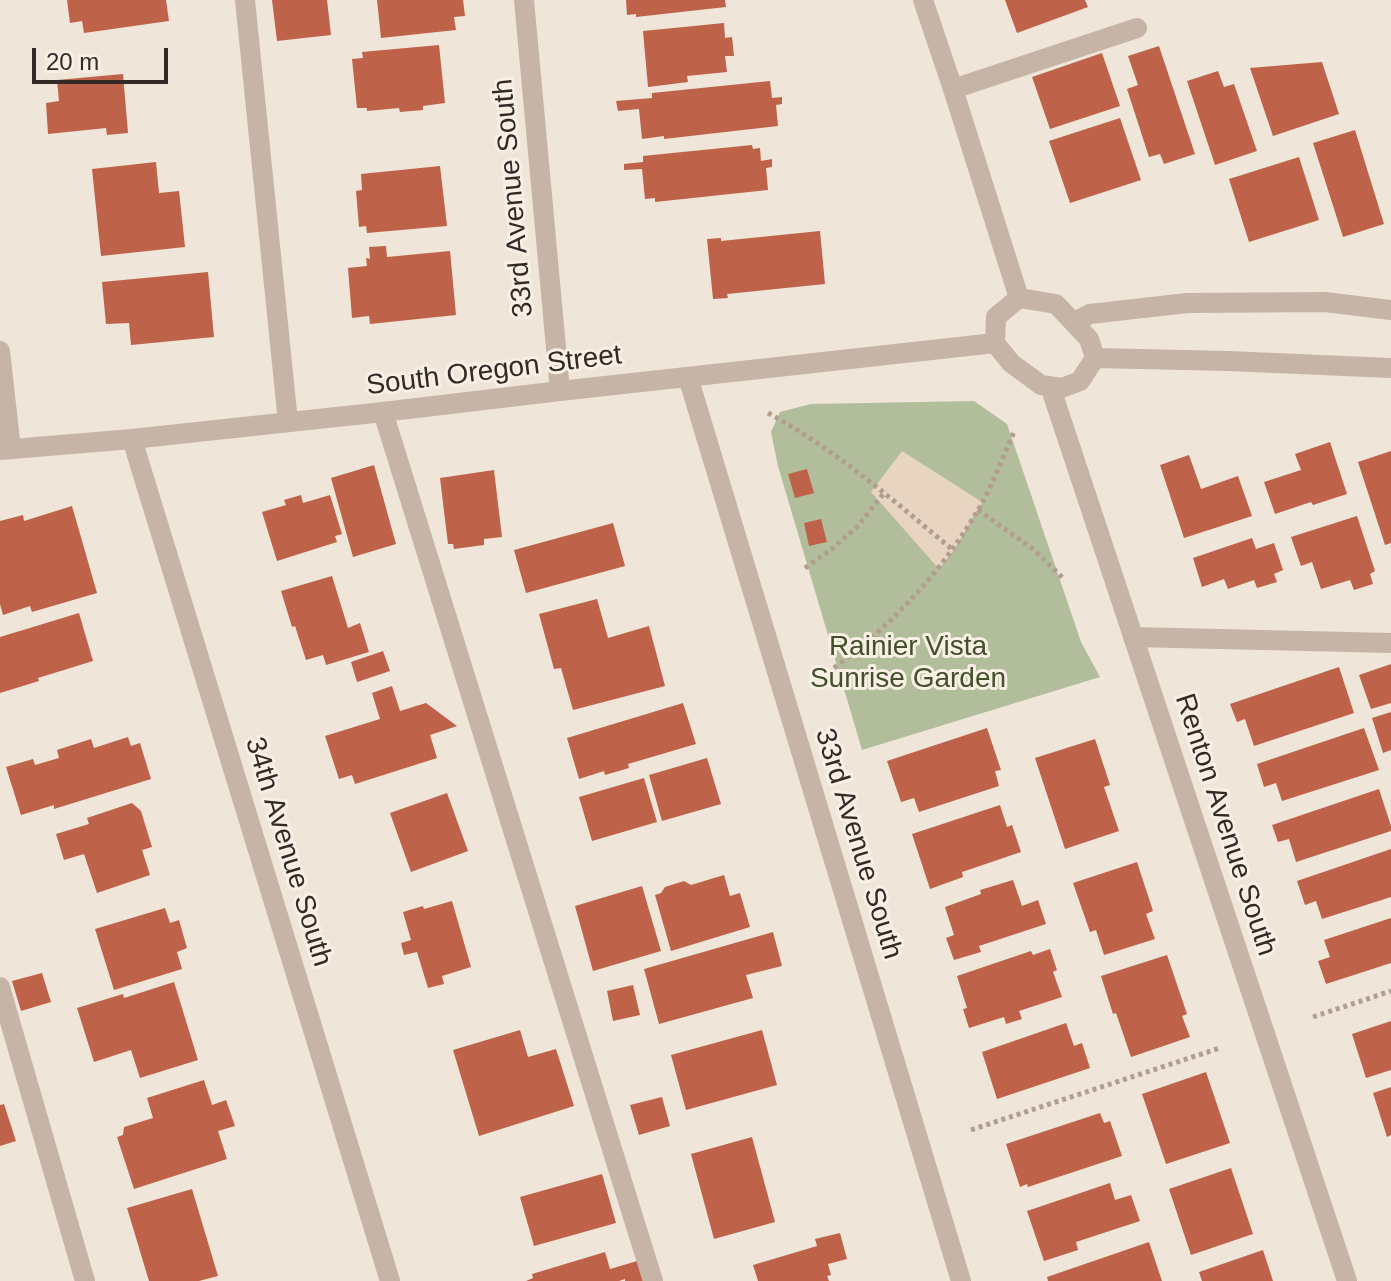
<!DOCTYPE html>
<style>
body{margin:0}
#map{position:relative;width:1391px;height:1281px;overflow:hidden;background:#efe5d9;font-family:Helvetica,sans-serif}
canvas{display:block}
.scale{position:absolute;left:32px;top:48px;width:136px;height:36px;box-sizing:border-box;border:4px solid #332a27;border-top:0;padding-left:10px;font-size:24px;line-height:28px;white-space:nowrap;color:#332a27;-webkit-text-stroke:6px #f8efe5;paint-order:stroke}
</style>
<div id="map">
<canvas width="1391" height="1281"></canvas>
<div class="scale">20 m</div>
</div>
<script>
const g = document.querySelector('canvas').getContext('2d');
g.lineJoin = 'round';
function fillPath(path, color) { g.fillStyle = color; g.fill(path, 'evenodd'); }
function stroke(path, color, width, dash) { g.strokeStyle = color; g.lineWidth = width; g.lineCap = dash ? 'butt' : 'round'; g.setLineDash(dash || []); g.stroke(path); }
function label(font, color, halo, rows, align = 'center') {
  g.font = font + ' Helvetica,sans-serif'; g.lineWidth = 6; g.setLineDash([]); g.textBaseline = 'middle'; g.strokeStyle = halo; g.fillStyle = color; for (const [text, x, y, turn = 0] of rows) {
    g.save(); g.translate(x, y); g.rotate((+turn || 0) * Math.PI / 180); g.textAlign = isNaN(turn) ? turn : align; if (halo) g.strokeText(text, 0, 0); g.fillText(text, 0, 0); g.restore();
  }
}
fillPath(new Path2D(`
 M974 401 1007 424 1081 642 1100 677 862 750 778 466 771 432 780 412 811 404Z`), '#b2bd9b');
fillPath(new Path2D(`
 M902 451 982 502 954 550 939 569 871 492Z`), '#e7d5c1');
fillPath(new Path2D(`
 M67 0H166L169 21 84 33 82 21 70 23Z
 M272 0H327L331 35 277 41Z
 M377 0H463L465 16 454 17 456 30 381 38Z
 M626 0H725L726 7 636 17V14L627 15Z
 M1005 0H1085L1088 7 1017 33Z
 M724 23 725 38 732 37 734 56H725L727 72 687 76 688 82 648 87 643 31Z
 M439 45 445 103 423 106V110L400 112 399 108 367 111V108H357L352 59 363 58 362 52Z
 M1159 46 1195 154 1164 164 1160 154 1149 157 1127 89 1138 85 1128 56Z
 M1102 53 1120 106 1050 129 1032 77Z
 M1322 62 1339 114 1273 136 1250 68Z
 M1218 71 1224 87 1234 84 1257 151 1215 165 1187 81Z
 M123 74 128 133 107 135 106 128 48 134 46 103 59 101 57 80Z
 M770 81 772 98 782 97V104L776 105 778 126 664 139V136L642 139 639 109 618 111 616 101 652 98V93Z
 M1120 118 1141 180 1070 203 1049 141Z
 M1355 130 1384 224 1343 237 1313 143Z
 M752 145 753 149 760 148 761 161 772 159V167L766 168 768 190 655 202V198L645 199 642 169 624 170V164L643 162V156Z
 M1299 157 1319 220 1249 242 1229 179Z
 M156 162 159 193 179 191 185 247 101 256 92 169Z
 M440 166 447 226 367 233 366 226 359 227 356 191 362 190 361 174Z
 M820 231 825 284 727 294 728 298 713 299 707 239 721 238V241Z
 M386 246 387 257 450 251 456 315 370 324 369 316 352 318 348 268 367 266 366 258 370 259 369 247Z
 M208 272 214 337 131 345 129 323 106 324 102 282Z
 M1330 442 1347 494 1313 505 1311 502 1275 514 1264 482 1301 470 1295 454Z
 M1391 451V543L1385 545 1358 462Z
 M1189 455 1201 489 1238 476 1252 516 1184 538 1160 465Z
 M374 465 396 544 353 557 331 478Z
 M807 469 814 493 795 498 788 474Z
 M494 470 502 537 484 539V545L454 549 453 544H448L440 478Z
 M301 495 303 503 330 495 342 534 335 536 337 542 277 561 262 512 286 505 284 500Z
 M72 506 97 593 32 612 30 606 3 615 0 604V521L23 515 24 521Z
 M1357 516 1375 571 1370 574 1373 584 1354 590 1350 580 1321 589 1312 562 1301 566 1291 537Z
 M821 519 827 542 809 546 804 523Z
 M613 523 625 566 526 593 514 550Z
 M1252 538 1256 549 1274 543 1283 570 1274 574 1277 582 1257 588 1254 580 1228 589 1224 579 1202 587 1193 558Z
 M332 576 348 628 360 623 369 652 326 665 323 655 306 660 295 626 292 627 281 591Z
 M597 599 608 638 649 626 665 686 573 710 561 668 554 669 539 614Z
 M79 613 93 661 38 678 39 681 0 693V637Z
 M383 651 390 671 357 682 351 662Z
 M1391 664V703L1371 709 1359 675Z
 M1339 667 1354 713 1254 746 1245 719 1237 722 1230 704Z
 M392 686 400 711 426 703 457 726 430 735 437 758 355 784 352 775 339 779 325 736 380 719 372 693Z
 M683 703 696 744 628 764 629 768 605 775 604 771 579 779 567 738Z
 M1391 712V750L1383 753 1372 718Z
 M987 728 1001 770 995 771 999 786 919 812 914 798 901 802 887 761Z
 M1364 728 1379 770 1282 801 1276 783 1264 787 1257 764Z
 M128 737 131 746 140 743 151 779 54 809V805L21 815 6 767 33 759 35 765 59 758 57 750 91 739 94 748Z
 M1095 739 1110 785 1104 787 1119 831 1065 849 1035 758Z
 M707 758 721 804 662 821 649 775Z
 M644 778 657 822 592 841 579 797Z
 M1379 789 1391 826V831L1296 862 1289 839 1278 842 1272 825Z
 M447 793 468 851 411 872 390 813Z
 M132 803 141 811 152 847 142 850 150 875 97 893 84 854 64 860 56 834 89 824 87 818Z
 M1000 805 1007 827 1012 825 1021 852 962 872 963 877 930 889 912 834Z
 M1391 849V897L1322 919 1316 901 1305 905 1297 881Z
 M1137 862 1153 911 1146 914 1155 939 1104 955 1096 930 1090 932 1073 883Z
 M724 875 730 896 740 893 750 927 671 951 655 895 661 893 665 887 684 881 691 885Z
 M1013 880 1022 906 1038 900 1046 924 979 946 981 952 954 960 946 938 954 935 945 907 981 894 980 890Z
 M642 886 661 951 593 971 575 906Z
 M452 901 471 967 442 976 444 984 428 988 417 952 404 955 401 943 411 940 403 912 423 906 424 909Z
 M165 908 170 923 179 920 187 948 177 952 182 969 114 990 95 929Z
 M1391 918V963L1326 984 1318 961 1330 957 1324 940Z
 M773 932 782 966 746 975 753 998 659 1024 644 969Z
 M1050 949 1057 970 1053 972 1062 997 1019 1011 1022 1019 1006 1024 1004 1017 969 1028 963 1009 967 1008 957 976 1031 951 1033 955Z
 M1167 955 1187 1014 1182 1016 1190 1037 1131 1057 1116 1013 1113 1014 1101 976Z
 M42 973 51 1002 21 1011 12 981Z
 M174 982 198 1060 140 1078 131 1050 94 1062 77 1008 123 994 124 998Z
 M633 985 640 1015 613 1021 607 991Z
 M1391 1021V1070L1366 1078 1352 1034Z
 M1066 1023 1074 1046 1082 1043 1090 1068 997 1099 982 1052Z
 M520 1030 528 1057 556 1049 574 1106 479 1136 453 1050Z
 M762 1030 777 1085 686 1110 671 1055Z
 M1206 1072 1230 1143 1166 1164 1142 1094Z
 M204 1080 212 1105 226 1100 235 1126 218 1131 227 1159 134 1189 117 1137 123 1135 124 1127 153 1118 147 1098Z
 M1391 1087V1135L1387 1137 1373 1093Z
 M662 1097 670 1126 639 1135 630 1105Z
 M4 1104 16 1141 0 1146V1105Z
 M1100 1113 1104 1123 1110 1121 1122 1156 1028 1187 1027 1184 1020 1187 1006 1144Z
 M752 1137 775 1222 714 1239 691 1154Z
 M1231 1168 1253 1234 1191 1255 1169 1189Z
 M602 1174 616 1223 534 1246 520 1197Z
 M1110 1183 1115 1200 1131 1195 1140 1221 1076 1242 1078 1250 1044 1261 1027 1211Z
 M192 1189 218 1276 199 1281H149L127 1208Z
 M840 1233 847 1259 828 1264 831 1275 827 1276 829 1281H758L753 1265 817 1246 815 1239Z
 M1149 1242 1162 1281H1048L1047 1277Z
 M1263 1250 1273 1281H1202L1199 1272Z
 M605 1252 610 1269 644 1259 650 1281H625V1279L619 1281H526L533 1278 532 1274Z`), '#be6349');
stroke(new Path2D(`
 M768 413C836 450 894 501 953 550
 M978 510 1033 549 1064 579
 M805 568 832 549 858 526 884 493
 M834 668C895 622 943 571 981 505 994 482 1003 456 1014 432
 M1313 1017 1391 991
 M971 1130 1220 1048`), '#b29e91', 5, [4, 4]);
stroke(new Path2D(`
 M245 0 288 422
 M953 89 1137 28
 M383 412 653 1281
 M1133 637 1391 643
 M0 987 85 1281`), '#c6b4a6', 20);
stroke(new Path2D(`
 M524 0 560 391
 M923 0 953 89 1019 298
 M1019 298 1056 304 1089 339 1095 358 1080 381 1062 388 1041 385 1011 363 995 343 996 317Z
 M1074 322 1090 314 1187 303 1325 302 1391 310
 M0 351 11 449
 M1095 358 1228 361 1391 368
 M688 377 961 1281
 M1050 386 1347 1281
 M132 439 390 1281
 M0 450 132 439 383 412 560 391 995 343`), '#c6b4a6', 20);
label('28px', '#332a27', '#f8efe5', [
 ["33rd Avenue South",514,198,-95],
 ["South Oregon Street",494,371,-7],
 ["Renton Avenue South",1225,825,72],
 ["33rd Avenue South",858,844,73],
 ["34th Avenue South",288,852,73]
]);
label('28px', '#43502c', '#f8efe5', [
 ["Rainier Vista",908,647],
 ["Sunrise Garden",908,679]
]);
</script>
